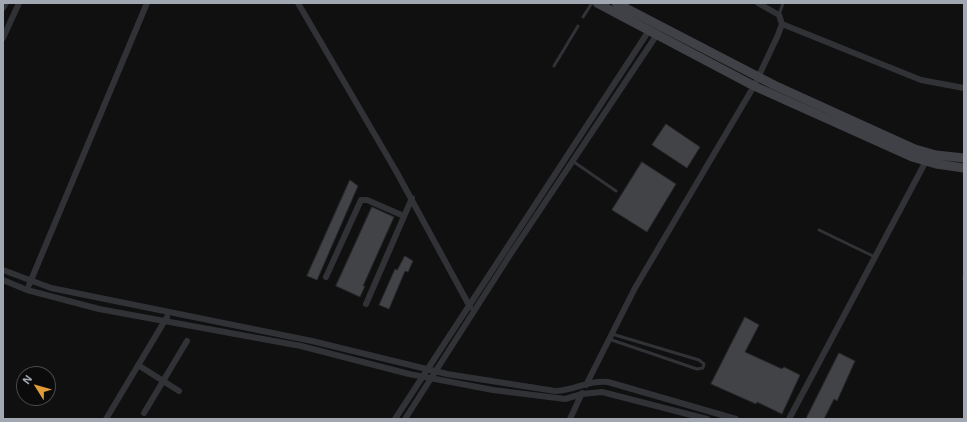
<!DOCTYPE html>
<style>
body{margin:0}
#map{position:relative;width:967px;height:422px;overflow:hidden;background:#101011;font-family:"Exo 2",sans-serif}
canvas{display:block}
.frame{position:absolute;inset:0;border:4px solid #a2a8b1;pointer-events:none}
.north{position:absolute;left:16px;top:366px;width:40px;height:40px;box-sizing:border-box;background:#0b0b0c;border:1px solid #474a4e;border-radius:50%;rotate:307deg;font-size:11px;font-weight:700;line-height:16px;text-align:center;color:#a2a8b1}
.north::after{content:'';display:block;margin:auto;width:14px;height:18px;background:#e29c37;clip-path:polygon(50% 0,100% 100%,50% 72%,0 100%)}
</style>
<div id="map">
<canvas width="967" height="422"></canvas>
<div class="frame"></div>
<div class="north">N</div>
</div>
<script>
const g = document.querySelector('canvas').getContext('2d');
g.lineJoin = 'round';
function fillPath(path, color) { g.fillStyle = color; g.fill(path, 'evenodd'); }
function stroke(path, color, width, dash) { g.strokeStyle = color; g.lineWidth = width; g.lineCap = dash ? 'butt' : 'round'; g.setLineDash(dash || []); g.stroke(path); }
const building = new Path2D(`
 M666 124 700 147 687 168 652 145Z
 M642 162 676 184 647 232 612 210Z
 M350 180 358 186 317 280 307 276Z
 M372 207 394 217 363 286H365L360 297 336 286Z
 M405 256 413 261 408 272 405 271 389 309 379 305 395 269 397 270Z
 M745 317 759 325 745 352 782 369 784 367 800 375 782 414 757 402 756 404 711 384Z
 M839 353 855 361 837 401 834 399 824 419H806Z`);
fillPath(building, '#414347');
stroke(building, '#2a2a2d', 1);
stroke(new Path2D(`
 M779 15 783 3
 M583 17 592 3
 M554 66 578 26
 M574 162 616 191
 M819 230 875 257
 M964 279V278
 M609 339 697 369 703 368 704 364 699 360 612 334`), '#313236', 3);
stroke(new Path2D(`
 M298 3 396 171 470 307
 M3 8 6 3
 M782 24 921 80 964 88
 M3 38 19 3
 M3 270 51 288 312 341 447 374 555 391C574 391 587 380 608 382L736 419
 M326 277 361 200H367L404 216
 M3 280 27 290 99 309 301 346 409 374 493 390 565 399 582 394 602 392 707 419
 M29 285 147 3
 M366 304 412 198
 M138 365 179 391
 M586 385 635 288 754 86 778 35 782 24 779 15 758 3
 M144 413 187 341
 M106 419 167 317
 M395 419 650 29
 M405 419 510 255 658 33
 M570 419 582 393
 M789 419 926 161`), '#313236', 6);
stroke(new Path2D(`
 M597 3 754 86 912 157 936 164 964 168
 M616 3 774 85 915 149 936 155 964 158`), '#3f4146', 9);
</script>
